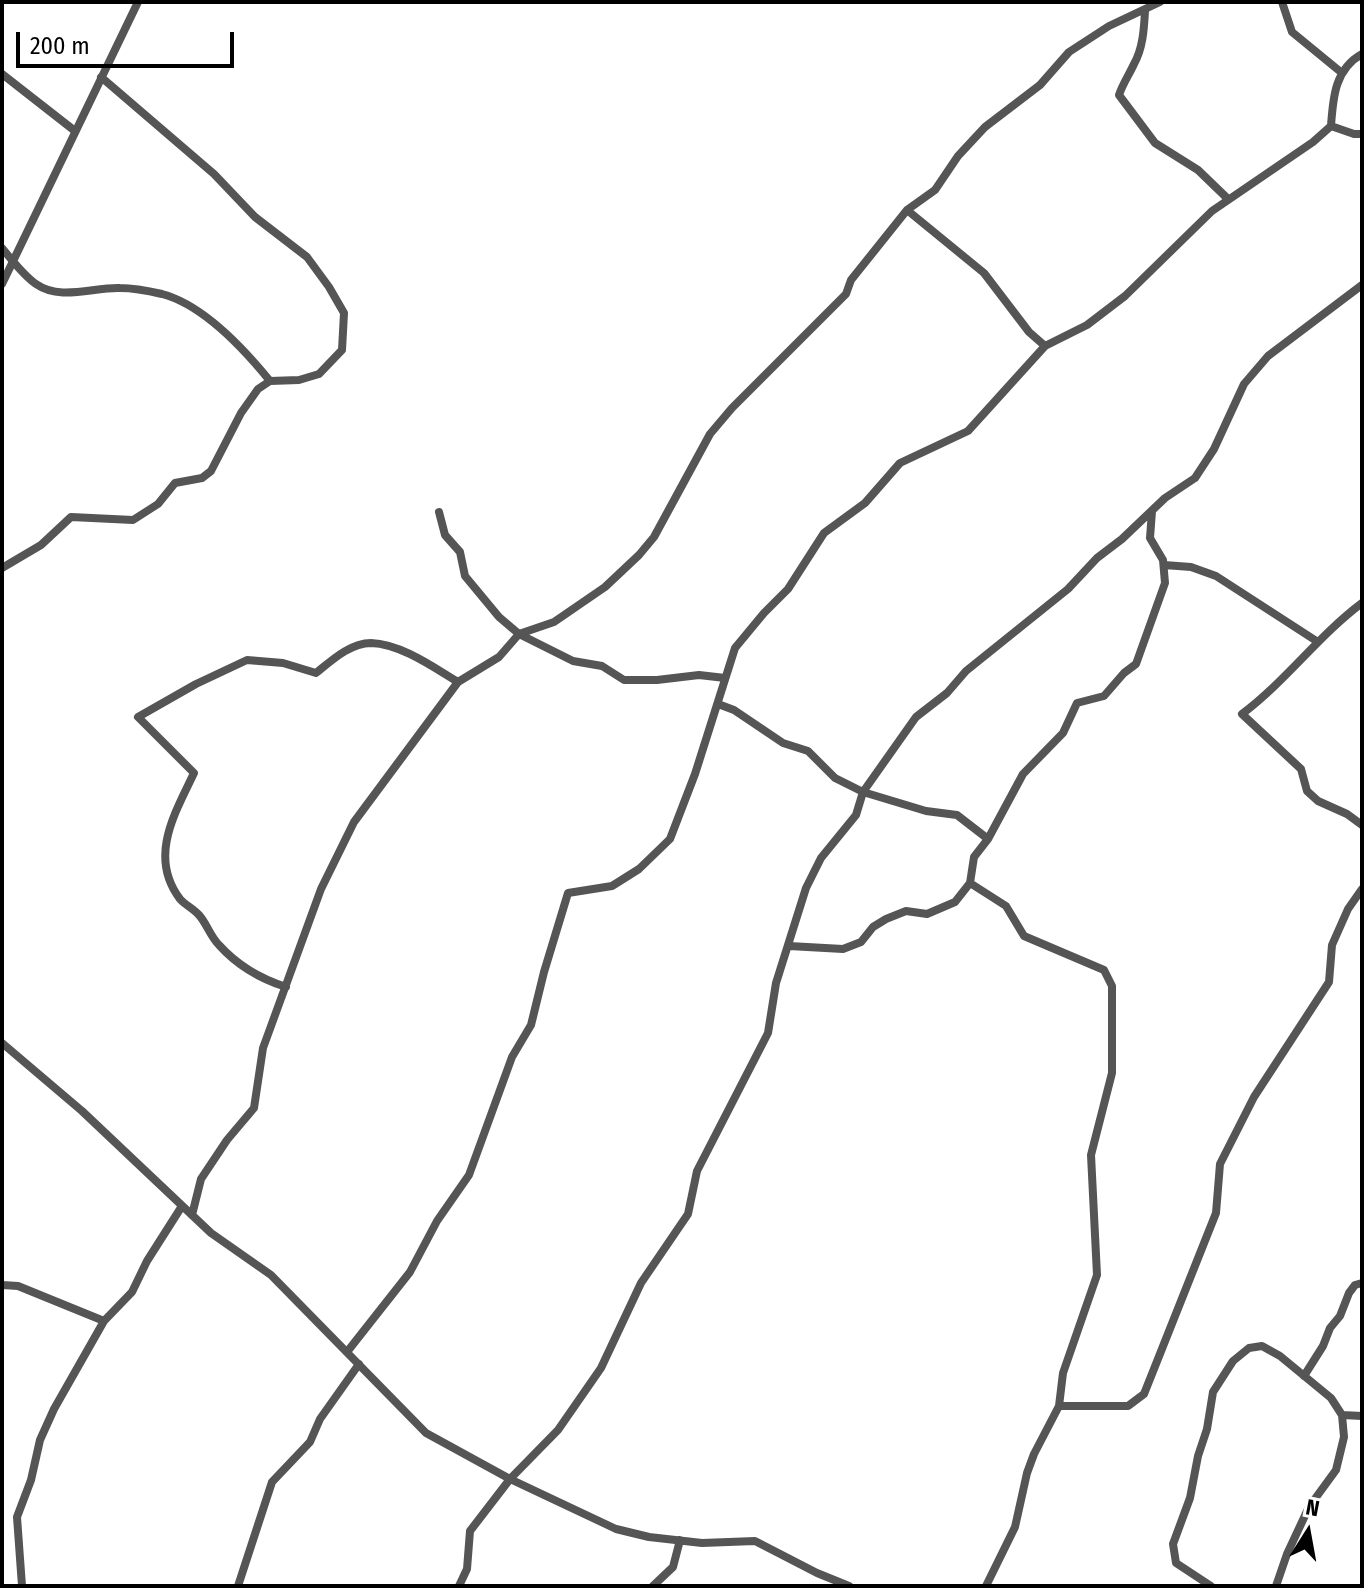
<!DOCTYPE html>
<style>
body{margin:0}
#map{position:relative;width:1364px;height:1588px;overflow:hidden;background:#fff;font-family:"Fira Sans Condensed",sans-serif}
canvas{display:block}
.frame{position:absolute;inset:0;border:4px solid #000;pointer-events:none}
.north{position:absolute;left:1268px;top:1492px;width:80px;height:80px;-webkit-text-stroke:6px #fff;paint-order:stroke;rotate:11deg;font-size:22px;font-weight:700;line-height:32px;text-align:center;color:#000}
.north::after{content:'';display:block;margin:auto;width:28px;height:36px;background:#000;clip-path:polygon(50% 0,100% 100%,50% 72%,0 100%)}
.scale{position:absolute;left:16px;top:32px;width:218px;height:36px;box-sizing:border-box;border:4px solid #000;border-top:0;padding-left:10px;font-size:24px;line-height:28px;white-space:nowrap;color:#000;-webkit-text-stroke:6px #fff;paint-order:stroke}
</style>
<div id="map">
<canvas width="1364" height="1588"></canvas>
<div class="frame"></div>
<div class="north">N</div>
<div class="scale">200 m</div>
</div>
<script>
const g = document.querySelector('canvas').getContext('2d');
g.lineJoin = 'round';
function stroke(path, color, width, dash) { g.strokeStyle = color; g.lineWidth = width; g.lineCap = dash ? 'butt' : 'round'; g.setLineDash(dash || []); g.stroke(path); }
stroke(new Path2D(`
 M1282 2 1292 32 1342 73
 M1145 11C1144 29 1143 48 1134 64 1129 75 1123 83 1119 95L1155 143 1198 170 1228 199
 M2 74 75 131
 M1331 126 1354 134H1362
 M907 210 984 273 1029 332 1045 346
 M2 248C12 260 23 275 36 284 60 301 93 287 120 288 133 288 149 291 162 294 204 305 244 349 270 381
 M2 284 138 2
 M439 512 445 535 460 552 465 576 499 617 519 634 573 661 602 666 624 680H657L699 675 725 678
 M1164 565 1191 567 1216 576 1318 642
 M2 568 41 545 71 517 133 520 158 504 175 483 202 478 211 471 241 413 258 389 270 381 299 380 319 374 342 350 344 313 329 287 307 257 255 217 214 174 101 77
 M1362 603C1318 636 1286 681 1242 714L1301 769 1307 791 1318 801 1347 814 1362 825
 M718 704 734 710 783 743 808 751 835 778 863 792 926 811 957 815 988 839 974 857 970 883 1006 906 1024 936 1104 970 1112 986V1073L1091 1155 1097 1275 1063 1373 1059 1406 1034 1454 1027 1473 1015 1527 986 1586
 M988 839 1023 774 1063 733 1077 703 1104 696 1124 673 1136 664 1165 583 1163 560 1150 538 1152 511
 M789 946 843 949 861 942 873 927 886 919 906 911 927 914 955 902 970 883
 M286 987C261 979 237 965 219 945 210 936 207 924 199 915 193 908 185 905 180 899 148 857 175 813 194 773L138 717 196 684 247 660 283 663 316 673C331 661 350 643 371 643 401 644 433 667 458 682
 M2 1043 82 1111 211 1233 271 1275 426 1433 510 1479 616 1529 649 1537 702 1543 755 1541 817 1573 849 1586
 M192 1215 201 1179 227 1140 254 1108 263 1048 321 889 354 822 458 682 499 657 519 634 554 622 605 587 639 555 654 537 710 434 732 408 846 294 851 280 907 210 935 190 958 156 985 127 1040 85 1069 52 1109 26 1160 2
 M2 1285 18 1286 104 1321
 M347 1352 410 1272 437 1221 469 1175 512 1057 531 1025 544 972 568 893 612 886 639 869 670 839 695 774 735 648 764 613 788 589 824 533 865 503 900 463 968 431 1045 346 1087 325 1125 296 1212 211 1313 142 1331 126C1333 97 1335 69 1362 54
 M1304 1376 1323 1346 1330 1328 1340 1316 1349 1293 1355 1285 1362 1283
 M1059 1406H1128L1144 1394 1216 1213 1220 1164 1254 1097 1329 982 1332 945 1348 909 1362 889
 M1342 1415 1362 1416
 M22 1586 17 1517 31 1480 40 1440 54 1409 104 1321 132 1292 147 1261 182 1206
 M238 1586 272 1482 310 1442 320 1419 359 1364
 M459 1586 467 1569 470 1531 510 1479 558 1430 601 1368 641 1283 688 1214 697 1171 768 1033 776 983 806 888 821 858 856 815 863 792 916 717 947 693 966 671 1068 589 1097 558 1122 539 1165 498 1195 478 1214 449 1244 384 1268 356 1362 285
 M653 1586 673 1567 680 1540
 M1211 1586 1176 1563 1173 1544 1190 1498 1198 1456 1207 1429 1213 1392 1233 1361 1249 1348 1262 1346 1280 1356 1331 1398 1342 1415 1344 1437 1336 1470 1309 1507 1287 1554 1276 1586`), '#555', 8);
</script>
